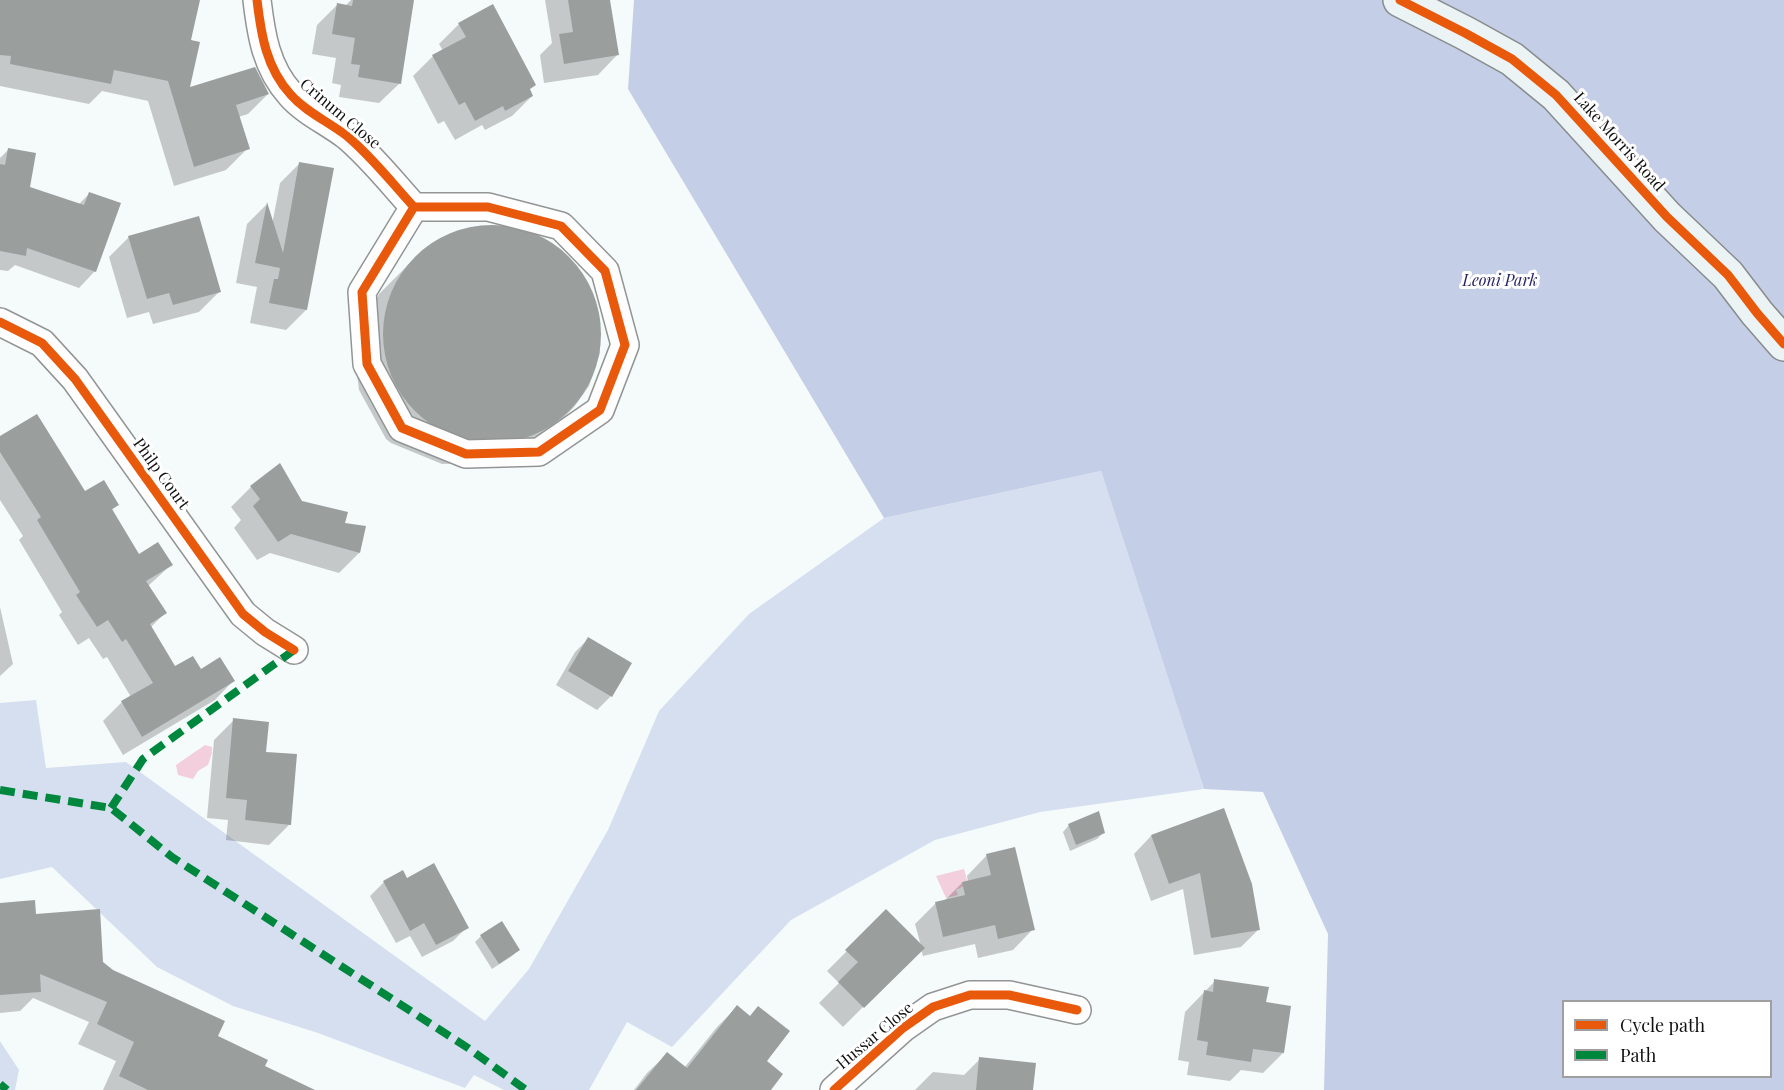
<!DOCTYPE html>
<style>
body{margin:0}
#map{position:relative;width:1784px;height:1090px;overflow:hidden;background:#f5fbfb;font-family:"Playfair Display",serif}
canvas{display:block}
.legend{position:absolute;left:1562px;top:1000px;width:210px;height:78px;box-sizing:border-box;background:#fff;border:2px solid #9f9f9f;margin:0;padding:8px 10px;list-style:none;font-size:18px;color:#0f0f0f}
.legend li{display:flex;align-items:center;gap:12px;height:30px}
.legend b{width:30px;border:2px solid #9f9f9f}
</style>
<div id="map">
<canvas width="1784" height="1090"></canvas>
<ul class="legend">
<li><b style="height:8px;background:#e8590c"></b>Cycle path</li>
<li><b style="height:8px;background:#00873e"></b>Path</li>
</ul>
</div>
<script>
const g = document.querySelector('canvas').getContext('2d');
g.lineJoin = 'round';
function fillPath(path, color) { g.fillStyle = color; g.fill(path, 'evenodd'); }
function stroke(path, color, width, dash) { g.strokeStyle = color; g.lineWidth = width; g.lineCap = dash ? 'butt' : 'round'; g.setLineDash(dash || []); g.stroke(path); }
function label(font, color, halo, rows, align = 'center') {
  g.font = font + ' "Playfair Display",serif'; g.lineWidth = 6; g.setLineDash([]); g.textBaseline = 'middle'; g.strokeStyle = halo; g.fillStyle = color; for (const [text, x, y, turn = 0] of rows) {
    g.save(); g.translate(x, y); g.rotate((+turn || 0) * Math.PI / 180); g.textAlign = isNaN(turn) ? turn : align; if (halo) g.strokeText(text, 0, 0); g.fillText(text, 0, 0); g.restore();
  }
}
fillPath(new Path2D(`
 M1101 471 1204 789 1040 812 935 840 791 920 672 1047 627 1022 589 1090H504L474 1075 465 1088 318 1033 233 1006 157 967 52 867 0 879V703L36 700 46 768 126 762 485 1021 529 969 608 830 659 711 749 614 884 518Z
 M0 1041 19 1070 15 1090H0Z`), '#d6dff0');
fillPath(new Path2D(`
 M634 0H1784V1090H1324L1328 934 1263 792 1204 789 1101 471 884 518 628 89ZM1564 1002H1770V1076H1564Z`), '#c5cee7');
fillPath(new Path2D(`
 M205 745 212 747V753L208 765 198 771 193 779 178 775 176 765Z
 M964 869 968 884 956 890 958 895 946 898 936 876Z`), '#f3cedc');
fillPath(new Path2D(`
 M0 0H199L189 41 188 90 268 94 248 114 238 117 246 150 226 170 174 186 148 101 102 91 89 104 0 86Z
 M351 0H413L400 83 379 103 339 97 341 85 332 83 336 58 312 54 317 25 337 5 345 6Z
 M545 0H609L618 54 598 75 544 83 540 55 552 43Z
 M459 24 528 89 532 96 512 116 485 130 482 125 455 140 444 121 438 124 413 76 433 56 443 51 439 44Z
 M8 150 28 188 79 204 89 194 95 271 79 288 15 265 8 271 0 270V158Z
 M300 163 306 310 286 330 250 323 257 287 236 283 247 224 266 205 272 225 280 183Z
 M501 228 539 238 567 257 588 285 600 319V353L589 386 574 407 548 434 506 462 442 464 391 443 386 439 359 390 355 358 361 327 379 294 406 267 435 243 470 229Z
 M129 237 219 292 199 312 153 324 149 312 127 318 109 257Z
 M0 438 85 493 117 505 111 511 138 557 171 565 148 586 165 613 151 627 175 668 200 671 233 681 215 700 123 755 103 721 122 702 131 697 107 657 103 659 89 638 78 645 59 615 62 612 19 540 23 536 0 500Z
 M280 465 301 503 343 524 359 553 339 573 270 553 257 560 234 528 241 520 231 507 251 487Z
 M0 607 13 664 0 676Z
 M589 638 630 663 611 696 597 710 556 685 575 652Z
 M234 720 264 753 290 824 269 845 226 840 228 820 207 818 214 740Z
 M1223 810 1258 930 1241 947 1194 955 1183 889 1151 901 1134 854 1151 836Z
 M1069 825 1103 833 1097 839 1070 851 1063 832Z
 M987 855 1033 929 1013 950 978 958 975 944 923 956 921 949 843 1027 819 1003 839 983 827 971 886 912 921 946 915 924 935 904 943 902 962 883 968 882 967 876Z
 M403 872 407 880 467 927 453 941 422 957 410 936 396 943 370 896 384 882Z
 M0 904 34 916 101 963 263 1067 303 1090H103L116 1061 78 1044 89 1022 33 998 20 1011 0 1013Z
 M481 936 518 950 512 956 492 969 475 942Z
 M1215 981 1265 1003 1283 1053 1263 1073 1241 1070 1230 1081 1187 1075 1189 1062 1178 1060 1185 1012Z
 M737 1007 764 1061 769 1090H634L647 1073 667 1054 684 1068 717 1027Z
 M980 1059 1032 1090H915L933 1072 964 1075Z`), '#0003');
fillPath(new Path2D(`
 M0 0H200L191 40 200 42 190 87 255 67 269 94 236 105 250 149 194 167 168 81 114 70 111 84 10 64 11 56 0 55Z
 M353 0H414L401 84 358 77 360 65 351 64 355 38 332 34 337 3 352 6Z
 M568 0H610L619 55 564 64 559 34 573 32Z
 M493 4 536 85 530 89 533 96 505 111 503 106 475 121 465 102 459 105 432 55 466 37 458 23Z
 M8 148 36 153 30 187 84 205 89 192 121 203 96 272 27 248 26 256 0 251V164L5 165Z
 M299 162 334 168 307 310 269 303 274 279H278L280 268 255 263 267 202 283 253Z
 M199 216 221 292 173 305 169 293 147 299 128 236Z
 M383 334a109 109 0 1 1 218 0a109 109 0 1 1-218 0Z
 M37 414 85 491 104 480 119 505 112 509 139 554 158 542 173 565 146 581 167 613 150 624 175 666 193 656 201 669 220 657 235 681 142 737 121 701 153 683 126 639 122 642 108 620 97 627 76 595 80 592 37 520 41 517 0 452V436Z
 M280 463 302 501 348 512 345 523 366 526 360 553 291 534 278 542 253 506 260 499 250 486Z
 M588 637 632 663 612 697 568 671Z
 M233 718 269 722 266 752 297 754 291 825 245 820 247 800 226 798Z
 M1224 808 1252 884 1260 930 1211 938 1200 873 1169 884 1151 835Z
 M1099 811 1105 833 1076 845 1068 824Z
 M1015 847 1035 930 998 939 995 925 943 937 935 902 965 895 962 882 991 875 986 854Z
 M434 863 469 928 436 945 424 923 410 931 383 881 403 870 407 878Z
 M35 900 36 914 100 909 103 962 113 970 225 1021 218 1036 268 1060 265 1066 315 1090H148L119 1076 134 1042 97 1024 107 1002 40 974 41 992 0 995V903Z
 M886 909 925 948 864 1008 838 982 858 962 845 950Z
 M502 921 520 950 499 964 480 935Z
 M1214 979 1269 987 1266 1002 1291 1006 1284 1053 1253 1049 1251 1062 1206 1055 1208 1042 1197 1040 1204 990 1213 992Z
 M737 1005 750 1016 758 1006 790 1031 767 1061 783 1074 771 1090H636L667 1052 687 1068Z
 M979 1057 1036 1063 1033 1090H976Z`), '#9a9f9e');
const street = new Path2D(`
 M257 0C261 34 266 68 291 95 306 112 329 122 347 136 372 157 392 183 414 207H488L561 226 605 271 625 345 600 410 539 452 466 454 402 428 367 364 362 292 414 207
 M0 322 42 343 75 379 243 614 265 632 294 650
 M834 1090 903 1028 933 1007 970 995H1009L1077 1010`);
const secondary = new Path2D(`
 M1400 0 1465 33 1512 59 1556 95 1667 217 1728 275 1757 313 1784 344`);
stroke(street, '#939595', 30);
stroke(secondary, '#898c8c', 36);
stroke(street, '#fefefe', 27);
stroke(secondary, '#ebf3f5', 33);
stroke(new Path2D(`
 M0 790 111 808 172 857 468 1048 526 1090
 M111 808 143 759 294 650
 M0 1084 7 1090`), '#00873e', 8, [15, 8]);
stroke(new Path2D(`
 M257 0C261 34 266 68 291 95 306 112 329 122 347 136 372 157 392 183 414 207H488L561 226 605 271 625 345 600 410 539 452 466 454 402 428 367 364 362 292 414 207
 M1400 0 1465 33 1512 59 1556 95 1667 217 1728 275 1757 313 1784 344
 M0 322 42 343 75 379 243 614 265 632 294 650
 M834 1090 903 1028 933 1007 970 995H1009L1077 1010`), '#e8590c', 9);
label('16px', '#0f0f0f', '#fff', [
 ["Crinum Close",340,114,40],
 ["Lake Morris Road",1619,142,48],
 ["Philp Court",161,474,54],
 ["Hussar Close",875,1036,-40]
]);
label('italic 16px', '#262363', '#fff', [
 ["Leoni Park",1500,281]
]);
</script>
